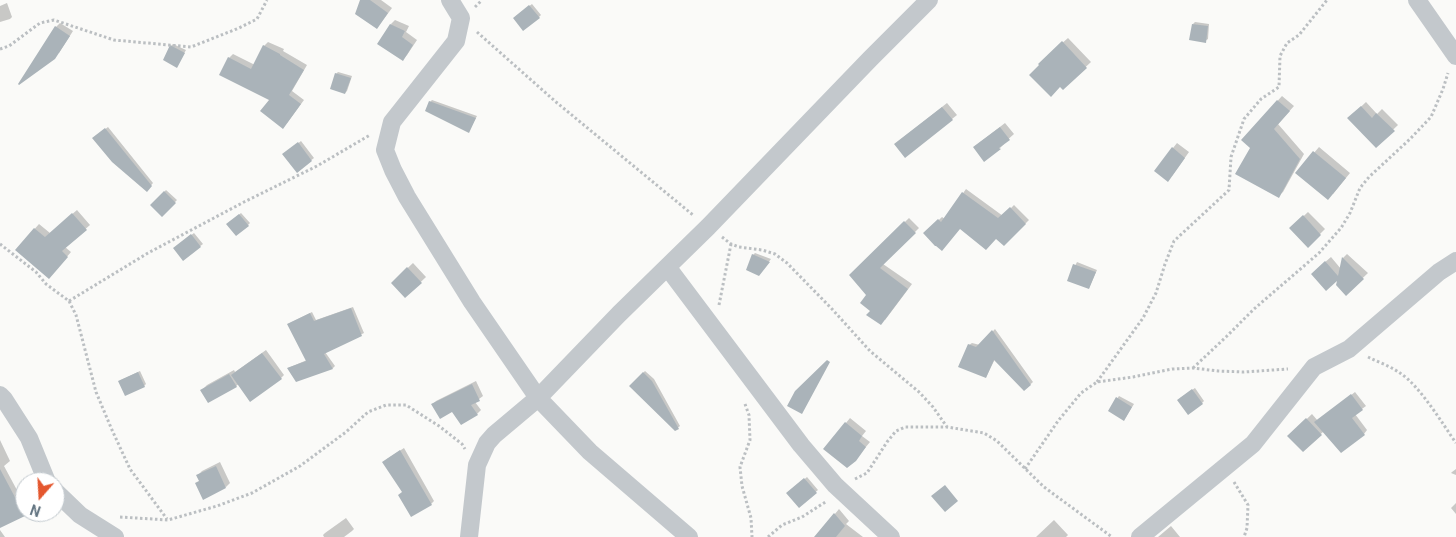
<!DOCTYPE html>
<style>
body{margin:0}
#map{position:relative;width:1456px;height:537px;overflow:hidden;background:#fafaf8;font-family:Roboto,sans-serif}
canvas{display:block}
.north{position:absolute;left:15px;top:472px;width:50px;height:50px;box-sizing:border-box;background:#fff;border:1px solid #c1c8cd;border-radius:50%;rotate:199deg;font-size:14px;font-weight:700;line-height:20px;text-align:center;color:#657683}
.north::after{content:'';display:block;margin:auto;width:18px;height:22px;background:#e4572e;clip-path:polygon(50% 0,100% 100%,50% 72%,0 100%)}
</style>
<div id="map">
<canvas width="1456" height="537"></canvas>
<div class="north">N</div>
</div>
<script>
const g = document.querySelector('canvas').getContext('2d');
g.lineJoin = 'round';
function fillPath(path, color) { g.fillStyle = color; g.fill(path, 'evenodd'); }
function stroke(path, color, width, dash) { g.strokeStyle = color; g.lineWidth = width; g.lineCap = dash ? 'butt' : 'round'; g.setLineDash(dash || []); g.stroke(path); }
fillPath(new Path2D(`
 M361 0H381L392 8 377 28Z
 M7 3 12 17 10 19 0 22V6Z
 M532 4 541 15 539 17 516 16Z
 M395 20 409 26 406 32 417 40 407 55 403 59 391 24Z
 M1195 22 1209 24 1208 39 1205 41 1193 24Z
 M60 23 73 31 59 53 56 27Z
 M1068 38 1091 62 1063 88 1044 59Z
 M268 42 284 49 283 51 307 65 292 91 304 100 287 123 271 99 229 58 233 54 255 65 264 46Z
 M173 44 186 50 177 66 171 46Z
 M338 72 352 76 347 91 345 93 336 74Z
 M1282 96 1294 106 1278 124 1304 154 1283 192 1278 196 1251 148 1242 140Z
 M432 100 477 116 470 129 430 102Z
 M1366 102 1377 114 1382 109 1398 125 1376 146 1349 118Z
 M947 103 957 115 952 119 900 140Z
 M1005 123 1014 134 1004 143V144L1000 148 979 143Z
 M108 127 153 183 147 190 94 138Z
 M301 141 314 158 297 171 286 153Z
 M1177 143 1189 152 1172 176 1173 148Z
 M1319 147 1350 173 1333 194 1297 173Z
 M966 189 1003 216 1014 205 1029 220 1004 245 996 237 961 227 925 233 942 217 945 219Z
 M166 190 177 200 162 215 152 205Z
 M77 210 90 225 65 247 71 252 53 273 17 249 39 224 50 233Z
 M1308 212 1325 229 1308 246 1291 228Z
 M241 213 250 223 248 225 230 222Z
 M909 218 919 228 883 264 912 284 885 320 872 310 867 295 851 275Z
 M194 233 203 244 183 259 177 246Z
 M755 253 771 259 761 272 753 255Z
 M1347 254 1368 273 1346 294 1339 278 1317 269 1331 257 1341 269 1343 258Z
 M1077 262 1097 270 1089 288 1068 280Z
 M413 263 426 277 405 297 392 283Z
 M353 307 364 333 325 352 335 366 333 368 297 380 288 368 307 360 288 324 312 312 316 320Z
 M995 329 1033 382 1024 390 995 359 986 377 969 345 972 343 980 345Z
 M266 350 284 375 281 378 239 384 236 386 202 390 207 385 234 370 235 372Z
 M140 371 146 384 144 386 121 380Z
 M645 371 654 379 680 426 675 430 630 386Z
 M476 381 483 396 475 402 481 410 477 414 432 405 436 401Z
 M1195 388 1204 401 1202 403 1180 398Z
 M1355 392 1366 406 1355 414 1367 430 1364 434 1324 431 1303 451 1289 436 1312 414 1318 421Z
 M1119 396 1134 404 1126 417 1109 410Z
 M850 418 866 431 862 436 870 442 860 454 825 449Z
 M0 440 10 461 4 466 25 505V512H27L24 515 0 505Z
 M404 448 434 501 431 504 387 459Z
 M220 462 230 483 226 487 200 481 197 476 202 471Z
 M1456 469V475L1451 473 1452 472Z
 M807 477 818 490 799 506 788 494Z
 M1456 503V514L1451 508Z
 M839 509 849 521 846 524 863 537H816Z
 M346 518 354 529 352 531 344 537H324L323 535 325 533Z
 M1054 520 1068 535 1066 537H1036Z
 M1171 526 1180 537H1158Z
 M0 530 5 537H0Z`), '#0003');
fillPath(new Path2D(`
 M360 0H370L388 13 377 29 355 14Z
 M529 5 540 18 523 31 513 18Z
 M390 24 405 31 402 37 413 45 403 61 377 44Z
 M1192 24 1208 26 1206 43 1189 40Z
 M55 26 70 36 55 59 19 85 18 84Z
 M1062 41 1087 68 1063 90 1060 87 1051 97 1029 75 1039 65 1038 64Z
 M170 45 185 53 177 68 163 60Z
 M263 45 280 54V55L304 70 289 95 301 104 283 129 260 111 269 100 219 75 228 57 251 69Z
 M335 73 351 78 345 94 330 89Z
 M1277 100 1290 111 1274 129 1300 159 1279 198 1235 174 1250 148 1241 140Z
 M429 101 476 118 469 133 425 111Z
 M1361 106 1372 118 1376 113 1395 131 1376 148 1347 118Z
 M942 107 953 120 905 158 894 144Z
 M1000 127 1010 140 999 148 1001 149 984 162 973 147Z
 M105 128 152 186 147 192 112 162 92 138Z
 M298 142 312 161 297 173 282 154Z
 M1172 147 1185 158 1168 182 1154 171Z
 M1313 151 1346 178 1328 200 1295 173Z
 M164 191 176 203 162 217 150 205Z
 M962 192 998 218 1010 207 1026 224 1004 246 996 239 986 250 960 229 942 251 936 246H935L923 233 938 219 941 222Z
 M72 213 87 230 62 251 68 257 49 279 15 250 34 228 45 237Z
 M239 214 249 226 236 236 226 224Z
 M1303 215 1321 235 1308 248 1289 228Z
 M904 221 916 233 880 268 908 289 881 325 866 315 870 311 860 303 866 295 849 275Z
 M191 234 201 247 183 261 173 248Z
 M752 254 770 262 759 276 746 270Z
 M1342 257 1364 279 1346 296 1336 285 1337 281 1326 291 1311 274 1325 261 1338 276Z
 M1073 264 1096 272 1089 289 1067 281Z
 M407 267 422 283 405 298 391 283Z
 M351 308 362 336 324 354 333 369 296 382 287 368 306 361 287 324 310 313 314 321Z
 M992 330 1031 385 1024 391 994 360 986 378 958 367 968 344 976 347Z
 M262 353 282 379 250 402 231 375Z
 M827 360 830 362 802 414 787 406 795 391Z
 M138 372 145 387 125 396 118 381Z
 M643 372 652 381 679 429 675 431 629 386Z
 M229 374 237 387 208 403 200 390Z
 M472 384 480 401 471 405 478 415 461 425 452 412 440 419 431 404Z
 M1192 389 1203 404 1188 415 1177 400Z
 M1351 394 1363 410 1352 418 1365 435 1341 453 1314 422Z
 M1116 397 1132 407 1124 421 1108 411Z
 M1306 418 1322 435 1303 452 1287 436Z
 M845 422 862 436 859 441 866 447 856 461 847 468 823 449Z
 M400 450 432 505 411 517 398 495 402 492 382 462Z
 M216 466 226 488 203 500 195 483 199 481 196 475Z
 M0 469 25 516 0 528Z
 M804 478 817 493 799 508 786 493Z
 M945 485 958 501 945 512 931 496Z
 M834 513 845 526 836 537H814Z`), '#aab3b9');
stroke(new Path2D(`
 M475 7 482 0
 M477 32 556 102 693 215
 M0 49 9 46 40 23 54 20 114 40 191 47 239 28 257 19 267 0
 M722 237 731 244 739 247 762 250 775 254 787 263 832 309 870 351 919 392 933 407 947 427
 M0 244 36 272 46 284 69 301 76 315 96 392 112 430 130 469 167 519
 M69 301 148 253 244 202 317 166 370 135
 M719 305 731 244
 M1368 357C1378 362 1390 366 1400 373 1420 386 1442 423 1456 443
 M1193 368 1227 336 1254 309 1319 253 1341 228 1350 213 1360 188 1369 177 1410 139 1431 117 1443 89 1448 73
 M1097 382 1143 318 1156 293 1165 264 1174 241 1229 190 1231 157 1244 119 1261 99 1279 87 1280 56 1287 43 1299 35 1327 0
 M745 404 749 415 750 440 740 467 742 486 751 518 752 537
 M1025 469 1058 421 1081 393 1097 382 1133 377 1172 369 1193 368 1218 371 1244 372 1288 369
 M855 479 867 473 887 442 896 431 905 427H947L984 433 997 441 1044 487 1112 537
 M1234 482 1248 505 1247 528 1244 537
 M120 517 168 520 217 506 252 493 300 466 346 432 368 412 386 405H406L439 426 462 444 465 449
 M768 537 782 525 802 517 827 501`), '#bbbfc2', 3, [2.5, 2.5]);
stroke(new Path2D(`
 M450 0 461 18 456 41 392 122 385 150 393 170 407 197 472 302 538 398 590 452 689 537
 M1417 0 1456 56
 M668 268 801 445 835 485 891 537
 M0 395 4 399 29 438 47 482
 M55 491 80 515 115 537
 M469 537 477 465 487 443 494 435 538 398 619 314 708 227 870 59 929 0
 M1140 537 1253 444 1314 367 1349 349 1439 272 1456 261`), '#c3c8cc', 18);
</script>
